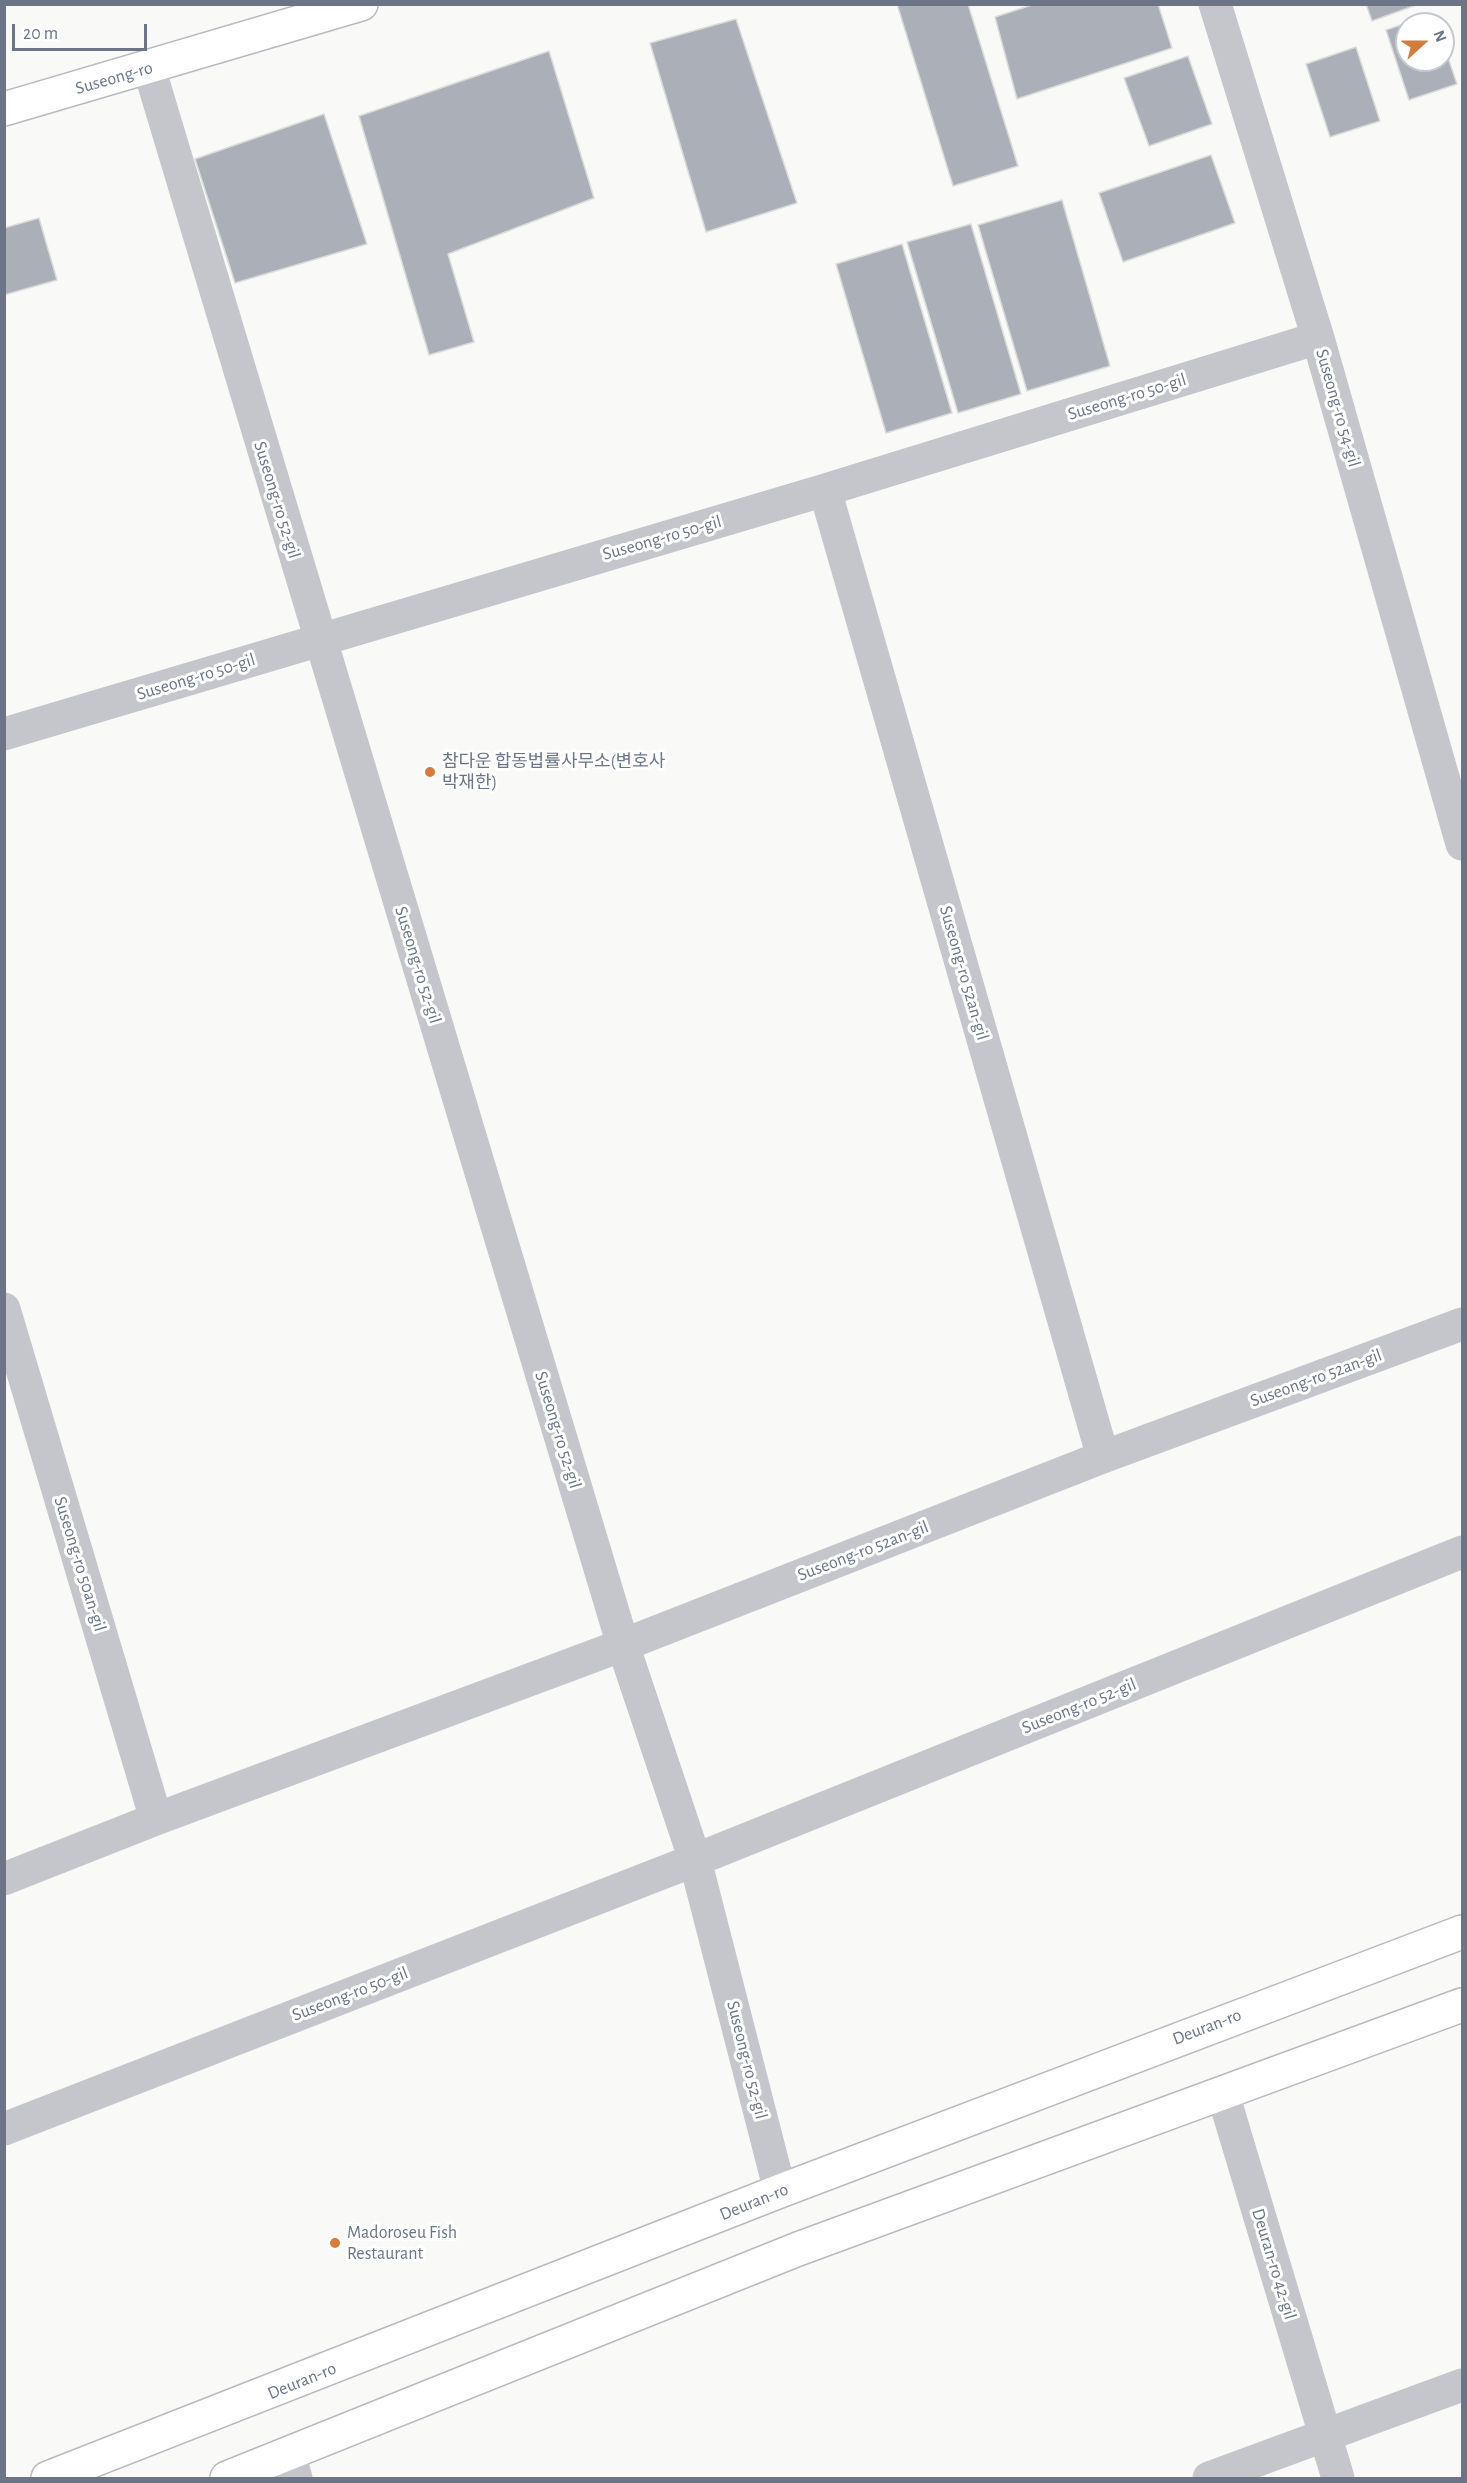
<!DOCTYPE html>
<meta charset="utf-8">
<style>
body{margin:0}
#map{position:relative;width:1467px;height:2483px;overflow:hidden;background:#f9faf8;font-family:"Alegreya Sans",sans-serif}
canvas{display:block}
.frame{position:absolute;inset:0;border:6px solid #6b7587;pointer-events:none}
.north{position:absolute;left:1395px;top:12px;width:60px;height:60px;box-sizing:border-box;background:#fff;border:2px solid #c4c8cf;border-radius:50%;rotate:69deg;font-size:16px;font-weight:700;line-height:24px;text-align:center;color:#6b7587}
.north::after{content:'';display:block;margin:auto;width:21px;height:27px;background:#d77b3b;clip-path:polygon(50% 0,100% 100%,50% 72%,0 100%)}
.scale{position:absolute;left:12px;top:24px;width:135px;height:27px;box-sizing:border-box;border:3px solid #6b7587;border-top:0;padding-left:8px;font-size:18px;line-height:21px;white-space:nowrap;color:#6b7587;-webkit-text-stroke:4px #fff;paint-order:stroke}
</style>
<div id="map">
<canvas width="1467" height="2483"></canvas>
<div class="frame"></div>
<div class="north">N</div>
<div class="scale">20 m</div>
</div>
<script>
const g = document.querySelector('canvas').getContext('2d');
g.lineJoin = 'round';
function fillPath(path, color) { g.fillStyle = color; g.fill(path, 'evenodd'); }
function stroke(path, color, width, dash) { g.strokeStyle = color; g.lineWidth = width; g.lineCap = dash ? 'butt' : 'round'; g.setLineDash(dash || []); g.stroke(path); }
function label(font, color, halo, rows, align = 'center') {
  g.font = font + ' "Alegreya Sans","Noto Sans KR",sans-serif'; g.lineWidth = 6; g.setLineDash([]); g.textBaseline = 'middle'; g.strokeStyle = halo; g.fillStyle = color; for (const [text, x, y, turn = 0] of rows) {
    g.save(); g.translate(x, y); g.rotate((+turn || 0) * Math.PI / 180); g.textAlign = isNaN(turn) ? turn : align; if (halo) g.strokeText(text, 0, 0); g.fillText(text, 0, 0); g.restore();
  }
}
const building = new Path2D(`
 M897 4H968L1018 166 953 186Z
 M1035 4H1158L1172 48 1017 99 995 17Z
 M1366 4H1419L1372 21Z
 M1433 14 1437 24H1407V60H1443V43L1457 84 1409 100 1386 30Z
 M736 19 797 203 706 232 650 43Z
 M1356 47 1380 121 1330 137 1306 64Z
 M549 51 594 198 448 254 474 342 429 355 359 116Z
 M1188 56 1212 124 1149 146 1124 78Z
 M324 114 367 244 235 283 195 159Z
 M1211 155 1235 223 1123 262 1099 193Z
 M1062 200 1110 366 1027 391 978 225Z
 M39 218 57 280 4 295V228Z
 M971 224 1021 394 958 413 907 242Z
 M902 244 952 413 886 433 836 264Z`);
fillPath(building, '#abb0b8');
stroke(building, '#dbdcda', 1.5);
const major = new Path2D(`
 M4 109 361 4
 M48 2478 780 2191 1462 1932
 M227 2478 798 2249 1462 2005`);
stroke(major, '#b7babf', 36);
stroke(new Path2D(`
 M1215 4 1318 338 1462 844
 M149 68 623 1645 695 1860 780 2191
 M825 490 1103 1457
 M4 734 825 490 1318 338
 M4 1309 156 1819
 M4 1879 156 1819 623 1645 1103 1457 1462 1324
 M1223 2094 1338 2478
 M4 2129 695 1860 1462 1552
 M289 2454 296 2478
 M1209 2478 1462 2385`), '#c4c6cb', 33);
stroke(major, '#fff', 33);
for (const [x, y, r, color] of [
 [430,772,6,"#d77b3b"],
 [335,2243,6,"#d77b3b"]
]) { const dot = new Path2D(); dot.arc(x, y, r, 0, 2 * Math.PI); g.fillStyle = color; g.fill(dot); stroke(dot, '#fff', 2); }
label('18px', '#6b7587', '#fff', [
 ["Suseong-ro",114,78,-16],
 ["Suseong-ro 50-gil",1127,397,-17],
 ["Suseong-ro 54-gil",1338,408,74],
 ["Suseong-ro 52-gil",277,500,73],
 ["Suseong-ro 50-gil",662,538,-16],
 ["Suseong-ro 50-gil",196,677,-17],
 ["Suseong-ro 52-gil",418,965,73],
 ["Suseong-ro 52an-gil",964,973,74],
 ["Suseong-ro 52an-gil",1316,1378,-20],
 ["Suseong-ro 52-gil",558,1430,73],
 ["Suseong-ro 52an-gil",863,1551,-21],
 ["Suseong-ro 50an-gil",80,1564,73],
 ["Suseong-ro 52-gil",1079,1706,-22],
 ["Suseong-ro 50-gil",350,1994,-21],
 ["Deuran-ro",1207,2027,-21],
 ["Suseong-ro 52-gil",747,2060,76],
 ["Deuran-ro",754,2202,-22],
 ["Deuran-ro 42-gil",1274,2264,73],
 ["Deuran-ro",302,2381,-22]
]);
label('18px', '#6b7587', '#fff', [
 ["참다운 합동법률사무소(변호사",442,762],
 ["박재한)",442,783],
 ["Madoroseu Fish",347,2233],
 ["Restaurant",347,2254]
], 'left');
</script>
